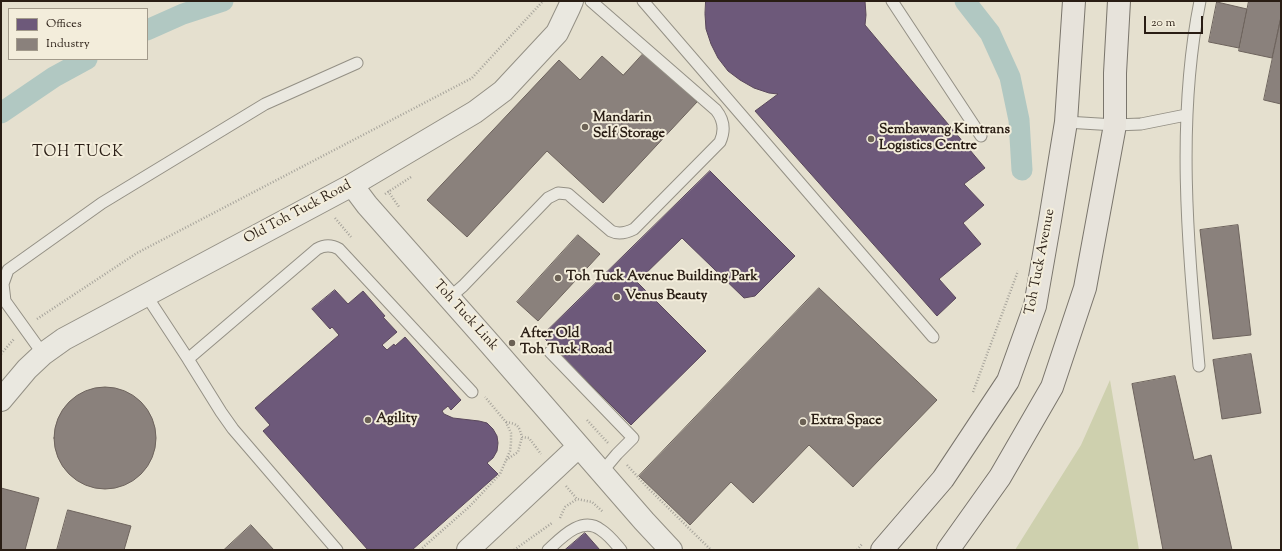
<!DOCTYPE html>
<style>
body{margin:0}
#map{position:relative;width:1282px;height:551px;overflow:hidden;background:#e5e0cf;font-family:"Sorts Mill Goudy",serif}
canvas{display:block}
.frame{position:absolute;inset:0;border:2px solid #291d14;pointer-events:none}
.legend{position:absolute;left:8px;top:8px;width:140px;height:52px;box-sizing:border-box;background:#f3eddb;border:1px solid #a29a8b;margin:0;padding:5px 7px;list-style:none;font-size:12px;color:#291d14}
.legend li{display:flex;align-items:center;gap:8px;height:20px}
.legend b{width:20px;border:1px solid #a29a8b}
.scale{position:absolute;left:1144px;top:16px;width:59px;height:18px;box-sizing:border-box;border:2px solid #291d14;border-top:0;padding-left:5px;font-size:12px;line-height:14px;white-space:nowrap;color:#291d14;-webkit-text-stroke:3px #f3eddb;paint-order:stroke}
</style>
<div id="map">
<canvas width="1282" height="551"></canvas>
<div class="frame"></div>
<ul class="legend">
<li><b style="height:11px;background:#6d597a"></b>Offices</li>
<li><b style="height:11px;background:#8a817c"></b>Industry</li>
</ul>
<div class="scale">20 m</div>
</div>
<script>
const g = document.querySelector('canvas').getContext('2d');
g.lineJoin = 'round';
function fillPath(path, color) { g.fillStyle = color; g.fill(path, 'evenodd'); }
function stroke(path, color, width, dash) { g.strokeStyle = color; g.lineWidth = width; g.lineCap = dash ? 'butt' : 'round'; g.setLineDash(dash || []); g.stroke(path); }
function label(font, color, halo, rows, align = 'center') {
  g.font = font + ' "Sorts Mill Goudy",serif'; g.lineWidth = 4; g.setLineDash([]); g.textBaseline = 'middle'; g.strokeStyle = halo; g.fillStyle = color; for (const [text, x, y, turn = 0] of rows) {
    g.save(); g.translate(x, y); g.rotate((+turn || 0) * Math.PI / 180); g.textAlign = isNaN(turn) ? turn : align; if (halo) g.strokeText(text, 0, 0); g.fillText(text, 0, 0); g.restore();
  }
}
fillPath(new Path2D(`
 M1110 380 1139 550H1015L1081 445Z`), '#ced0ae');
const offices = new Path2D(`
 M706 1H865L866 15 865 25 985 168 964 184 984 205 963 223 981 244 939 279 956 298 937 316 755 111 778 94 769 93 754 88 740 80 728 71 718 58 711 44 706 29 705 14Z
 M710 171 795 256 755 296 744 298 682 238 637 282 706 351 631 425 542 336Z
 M335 290 348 304 363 291 385 316 383 317 397 332 382 345 387 350 394 344 395 346 405 337 461 400 451 410 448 406 442 411 444 414 453 418 479 421 487 423 493 429 497 436 498 443 497 451 493 458 487 463 498 474 412 550H368L263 431 270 425 255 408 339 335 332 327 330 329 312 309Z
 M585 533 600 550H565Z`);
fillPath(offices, '#6d597a');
stroke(offices, '#59475b', 1);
const industry = new Path2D(`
 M1249 1H1281V17L1272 58 1239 51Z
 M1217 2 1247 9 1239 48 1209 42Z
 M1281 17V104L1264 100Z
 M644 53 697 102 603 203 547 151 467 237 427 200 559 60 580 80 602 56 623 75Z
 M1238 225 1251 335 1213 339 1200 230Z
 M578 235 600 254 538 321 517 302Z
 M819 288 937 400 853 487 809 445 753 503 731 482 690 525 639 476Z
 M1251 354 1261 413 1222 419 1213 360Z
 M1175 376 1194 460 1211 455 1232 550H1163L1132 384Z
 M54 438a51 51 0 1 1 102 0a51 51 0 1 1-102 0Z
 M1 488 39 498 25 550H1Z
 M68 510 131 526 124 550H57Z
 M251 525 274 550H224Z`);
fillPath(industry, '#8a817c');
stroke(industry, '#6d635d', 1);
stroke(new Path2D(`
 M965 1 990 33 1010 77 1019 120 1022 170
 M147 30 183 14 223 1
 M1 113 54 77 87 59`), '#b1c8c2', 21);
const service = new Path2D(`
 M643 1 933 337
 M892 1 981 136
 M1066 122 1115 125 1141 124 1186 115
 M146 295 188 359 221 412 233 429 337 550
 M449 298 463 286 548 198 558 193 568 194 611 231C619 235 626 233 634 229L720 142C725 131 724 120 716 110L591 1
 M550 352 633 438 617 454 601 473
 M43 354 5 301 3 284 8 270 102 203 265 104 357 63
 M188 359 317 249C324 245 332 245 339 249L472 392
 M1199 366C1188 245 1176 121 1200 1
 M548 550C561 538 582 515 601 530 609 535 615 543 621 550`);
const tertiary = new Path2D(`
 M352 185 367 205 490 344 644 521 671 550
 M1 400 27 369 43 354 64 339 352 185 475 112 503 91 557 33 569 8 572 1
 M468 550 578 447`);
const primary = new Path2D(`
 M882 550 943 479 1008 381 1035 306 1050 220 1066 122 1074 1
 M948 550 1000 477 1052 387 1085 288 1115 125V73L1119 1`);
stroke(service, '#949085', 13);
stroke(tertiary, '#949085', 24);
stroke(primary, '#7a756c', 24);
stroke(new Path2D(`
 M388 191 399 207
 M385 194 411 177
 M335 218 351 237
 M37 319 137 253 472 78 543 1
 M1 354 14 339
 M973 392 1018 271
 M587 420 608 443
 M506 422C518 424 519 426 522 437L529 438 541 454
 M506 460 518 452 522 437
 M627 465 647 487 711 550
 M566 486 577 499 592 502 603 512
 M560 518 565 507 577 499
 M420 550 469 507 500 474 510 451 511 443V433L506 422 485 397
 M514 550 552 523
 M857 550 862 544`), '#a6a39b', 2.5, [1, 2]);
stroke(service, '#eae8e0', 11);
stroke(tertiary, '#eae8e0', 22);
stroke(primary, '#e7e3db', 22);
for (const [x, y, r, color] of [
 [585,127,4,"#6b6155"],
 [871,139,4,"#6b6155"],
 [558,278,4,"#6b6155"],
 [617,297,4,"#6b6155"],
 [512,343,4,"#6b6155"],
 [368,420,4,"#6b6155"],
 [803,422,4,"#6b6155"]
]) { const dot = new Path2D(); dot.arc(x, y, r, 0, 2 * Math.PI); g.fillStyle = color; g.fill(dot); stroke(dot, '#f3eddb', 1.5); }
label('bold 14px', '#291d14', '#f3eddb', [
 ["Mandarin",593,119],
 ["Self Storage",593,135],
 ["Sembawang Kimtrans",879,131],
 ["Logistics Centre",879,147],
 ["Toh Tuck Avenue Building Park",566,278],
 ["Venus Beauty",625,297],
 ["After Old",520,335],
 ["Toh Tuck Road",520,351],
 ["Agility",376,420],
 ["Extra Space",811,422]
], 'left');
label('14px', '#291d14', '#f3eddb', [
 ["Old Toh Tuck Road",298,213,-28],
 ["Toh Tuck Avenue",1041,262,-79],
 ["Toh Tuck Link",465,316,48]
]);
g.letterSpacing = '1px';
label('15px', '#291d14', '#f3eddb', [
 ["TOH TUCK",78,153]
]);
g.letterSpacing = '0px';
</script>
